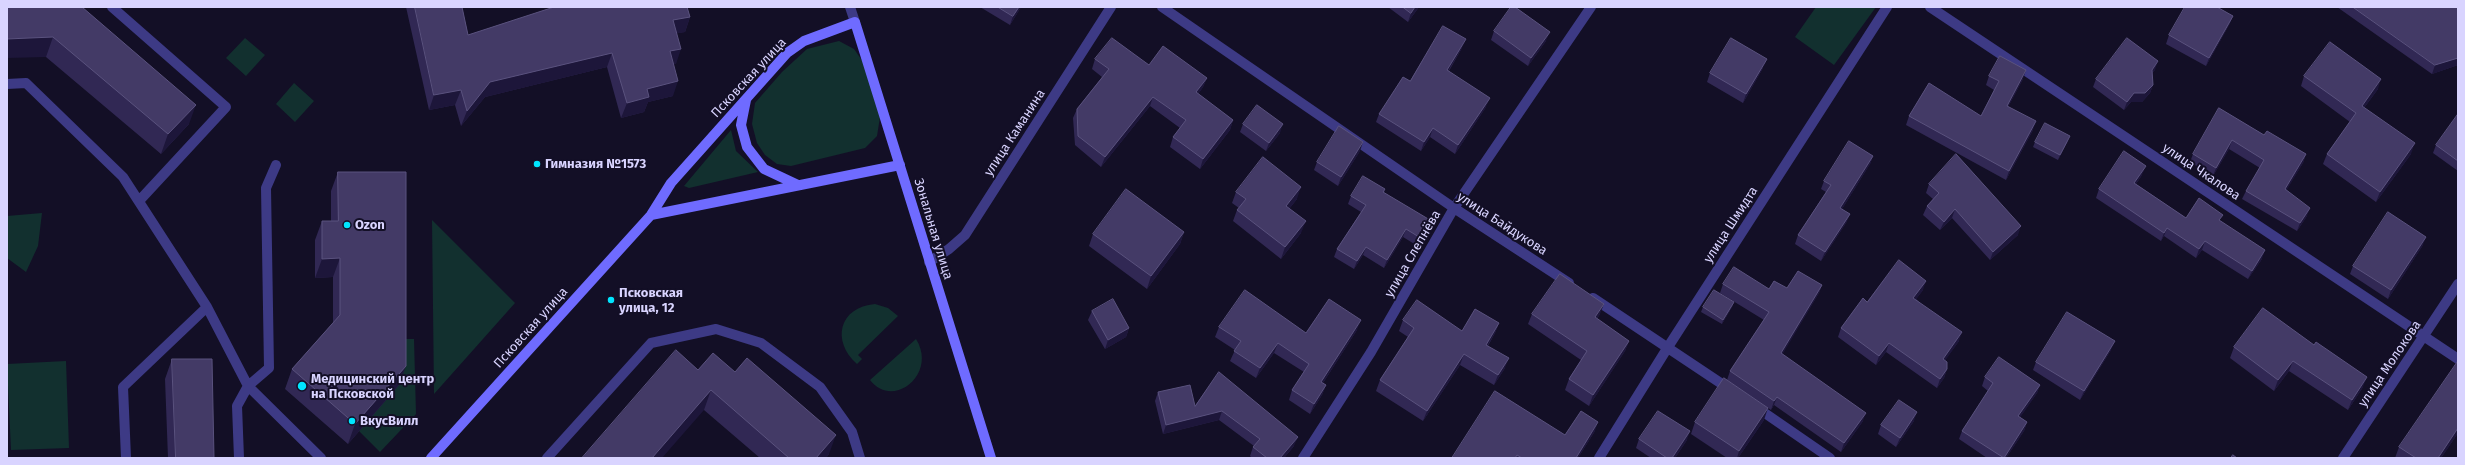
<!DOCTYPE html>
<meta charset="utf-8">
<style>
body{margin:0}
#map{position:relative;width:2465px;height:465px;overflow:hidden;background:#130f26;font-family:"Fira Sans",sans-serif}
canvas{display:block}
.frame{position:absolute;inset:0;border:8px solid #d9d4ff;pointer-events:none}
</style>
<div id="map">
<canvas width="2465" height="465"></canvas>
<div class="frame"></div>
</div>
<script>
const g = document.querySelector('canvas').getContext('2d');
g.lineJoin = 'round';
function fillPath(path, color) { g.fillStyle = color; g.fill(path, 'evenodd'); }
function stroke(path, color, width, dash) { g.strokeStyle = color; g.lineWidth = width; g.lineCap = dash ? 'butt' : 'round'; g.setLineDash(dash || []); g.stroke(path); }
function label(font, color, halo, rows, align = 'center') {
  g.font = font + ' "Fira Sans",sans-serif'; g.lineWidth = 4; g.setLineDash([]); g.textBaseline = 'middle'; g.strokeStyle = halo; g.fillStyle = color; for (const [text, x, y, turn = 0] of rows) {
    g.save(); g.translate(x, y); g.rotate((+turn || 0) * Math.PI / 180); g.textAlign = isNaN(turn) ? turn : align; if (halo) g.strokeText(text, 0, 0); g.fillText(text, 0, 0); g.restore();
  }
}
fillPath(new Path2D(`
 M1816 7H1876L1834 65 1795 37Z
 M245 38 265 55 246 76 226 58Z
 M839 41 854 49 866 66 880 117 877 136 865 148 791 166 777 164 765 155 757 143 752 124 755 103 782 72 807 49Z
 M294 83 314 101 295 122 276 104Z
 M731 130 736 151 758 172 689 188 684 186Z
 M42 213 38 246 26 272 7 258V216Z
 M432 220 515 303 434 394Z
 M875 304 888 308 898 316 858 355 862 359 857 364C831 341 839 307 875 304Z
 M399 339H414L416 414 380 452 359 431Z
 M916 339C938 374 893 410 870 380Z
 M66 361 69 448 11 450 7 364Z`), '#12302f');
stroke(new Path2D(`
 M112 7 226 107 139 201
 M7 84 26 83 123 177 207 307 248 386 321 458
 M126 458 123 387 207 307
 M239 458 237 406 248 386 269 368 266 188 276 165
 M547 458 651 343 716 329 761 343 820 387 852 432 860 458`), '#3d3a85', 10);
stroke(new Path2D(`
 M850 7 855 22
 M1162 7 1454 208 1569 283
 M1930 7 2458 359
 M929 262 949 249 965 235 1111 7
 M1593 298 1731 390
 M1756 407 1830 458
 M1303 458 1371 352 1454 208 1591 7
 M1599 458 1668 347 1887 7
 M2343 458 2458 284`), '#3d3a85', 10);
stroke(new Path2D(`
 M746 100 741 125 747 147 764 169 798 185
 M651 215 900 165
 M431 458 651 215 671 183 787 53 804 41 855 22 991 458`), '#6f6bff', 10);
fillPath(new Path2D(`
 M7 7 189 124 161 154 46 57Z
 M406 7H462L468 35 549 9V7H687L690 17 685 32 677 33 676 64H673V96L648 102 644 112 621 118 607 67 485 97 461 126 455 105 429 110Z
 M980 7H1021L1010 25Z
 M1388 7H1419L1408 22Z
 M2337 7H2458V65L2432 74Z
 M2233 16 2229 25 2206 66 2166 44 2169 35Z
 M1494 31 1546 41 1528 66 1491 40Z
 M1462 48 1449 71 1486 107 1455 154 1430 137 1421 151 1376 122 1379 114 1410 81Z
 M1095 59 1149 65 1207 78 1203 87 1198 94 1233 120 1230 130 1200 169 1170 147 1173 137 1180 128 1150 106 1101 167 1075 145 1073 118 1077 109 1102 77 1092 69Z
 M1763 68 1743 103 1707 82 1710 73Z
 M2155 70 2152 73 2153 85 2150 93 2142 102H2131L2124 110 2093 87 2096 79Z
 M1989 76 2023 79 2008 107 2033 130 2006 180 1906 125 1909 116H1981L1994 90 1986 85Z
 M2304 76 2378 89 2364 108 2411 154 2376 202 2323 164 2327 154 2350 122 2301 86Z
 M2219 108 2264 135 2306 154 2303 163 2286 190 2307 216 2297 231 2242 199 2246 191 2260 168 2229 149 2213 176 2190 162 2193 154Z
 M2458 114V171L2433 153 2436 145Z
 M1243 124 1280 133 1266 151 1240 132Z
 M2068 141 2058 160 2033 147 2035 142Z
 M1360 151 1338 186 1314 170 1317 162Z
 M1873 156 1870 164 1842 209 1850 214 1846 223 1821 261 1795 244 1798 235 1826 192 1821 189 1824 181Z
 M338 172 399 385 348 444 285 389 292 369 333 323V277L315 278V240L322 221H331V191Z
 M2142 175 2136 184 2186 218 2221 221 2262 259 2248 279 2202 250 2196 258 2164 236 2161 241 2096 198 2099 189Z
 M1929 184 2018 235 1990 260 1952 218 1940 230 1923 215 1927 206 1933 199 1926 193Z
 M1385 189 1384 193 1427 228 1416 245 1403 237 1384 268 1363 255 1354 269 1334 257 1337 249 1361 212 1348 204 1351 196Z
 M1236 192 1297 199 1289 209 1301 233 1281 259 1233 221 1237 210 1239 208 1232 203Z
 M1184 232 1180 244 1147 289 1089 246 1093 234Z
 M2423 245 2388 299 2350 274 2353 266Z
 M1723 284 1769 289 1787 288 1822 285 1819 293 1782 354 1863 421 1841 452 1774 405 1771 410 1727 380 1730 371 1764 320 1720 293Z
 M1923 290 1916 299 1959 341 1945 360 1947 369 1944 378 1937 388 1886 352 1876 365 1838 337 1841 328 1867 302Z
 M1734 302 1732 307 1722 324 1701 312 1703 307Z
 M2263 308 2363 387 2348 410 2289 371 2274 391 2230 358 2234 347Z
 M1092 311 1129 328 1126 337 1105 349 1088 320Z
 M1532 314H1600L1597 319 1629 341 1625 351 1589 406 1565 390 1569 379 1581 360 1528 324Z
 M1403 320 1462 331 1499 323 1495 333 1488 346 1505 368 1494 385 1460 365 1423 421 1376 391 1380 380 1408 337 1399 331Z
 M1219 327 1306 333 1357 330 1323 383 1326 385 1322 395 1310 414 1289 400 1292 390 1304 372 1274 353 1256 378 1230 361 1235 350 1215 337Z
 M2111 350 2080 400 2033 370 2036 362Z
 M172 359 214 458H168L165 379Z
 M698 370 829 454 826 458H760L704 410Z
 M1219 372 1294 446 1284 458H1252L1250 456 1253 447 1254 446 1219 420 1163 434 1155 401 1158 392 1195 406Z
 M1985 377 2040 385 2037 393 2020 417 2027 422 2024 431 2006 458H1987L1959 439 1962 431 1988 391 1982 386Z
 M1764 420 1738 458H1727L1691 434 1695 422Z
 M1914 421 1896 447 1878 434 1881 425Z
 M1595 431 1578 458H1452L1565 435Z
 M2458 433 2441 458H2395L2399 447Z
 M1639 439 1687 440 1675 458H1651L1636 448Z`), '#312854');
fillPath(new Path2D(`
 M1019 7H1021L1010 25 1013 16Z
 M1415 7H1419L1408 22 1411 13Z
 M2233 16 2229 25 2206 66 2209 58Z
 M690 17 685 32 668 35 673 20Z
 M1550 32 1546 41 1528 66 1531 58Z
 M53 37 46 57 7 58V39Z
 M1466 39 1462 48 1444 78 1447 70Z
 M681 49 676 64 665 66 670 51Z
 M612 53 607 67 485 97 461 126 467 111 490 82Z
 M2458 58V65L2432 74 2435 65Z
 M1767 59 1763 68 1743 103 1746 94Z
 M2158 61 2155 70 2148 78 2152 70Z
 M2026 70 2023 79 2004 115 2007 106Z
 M1207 78 1203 87 1193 102 1196 92Z
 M2381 79 2378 89 2358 116 2362 106Z
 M678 81 673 96 648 102 644 112 621 118 627 103 647 89Z
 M2153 85 2150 93 2142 102H2131L2124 110 2127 102 2134 93Z
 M461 90 455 105 429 110 434 95Z
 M1153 97 1150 106 1101 167 1105 157Z
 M1490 98 1486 107 1455 154 1458 145Z
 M196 105 189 124 161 154 168 134Z
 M1233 120 1230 130 1200 169 1203 159Z
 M2036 121 2033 130 2006 180 2009 171Z
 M1283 124 1280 133 1266 151 1269 143Z
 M1433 128 1430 137 1421 151 1424 142Z
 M2070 136 2068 141 2058 160 2060 155Z
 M2232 140 2229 149 2213 176 2216 168Z
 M1363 142 1360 151 1338 186 1341 177Z
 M2415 143 2411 154 2376 202 2380 192Z
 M2306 154 2303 163 2282 198 2285 189Z
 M1873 156 1870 164 1837 217 1840 208Z
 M2146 166 2142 175 2131 191 2134 183Z
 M1301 187 1297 199 1282 218 1286 206Z
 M2310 208 2307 216 2297 231 2300 223Z
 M1955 209 1952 218 1940 230 1944 222Z
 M1850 214 1846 223 1821 261 1825 252Z
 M1430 220 1427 228 1416 245 1419 237Z
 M1306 221 1301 233 1281 259 1285 247Z
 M2021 226 2018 235 1990 260 1993 252Z
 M2167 228 2164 236 2161 241 2164 233Z
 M1406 229 1403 237 1384 268 1387 260Z
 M1184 232 1180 244 1147 289 1151 276Z
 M2426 237 2423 245 2388 299 2391 290Z
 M2205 241 2202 250 2196 258 2199 249Z
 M1366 247 1363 255 1354 269 1357 261Z
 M2265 250 2262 259 2248 279 2252 271Z
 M340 258 333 277 315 278 322 259Z
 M1926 281 1923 290 1910 307 1913 298Z
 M1822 285 1819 293 1778 362 1781 353Z
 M1734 302 1732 307 1722 324 1723 320Z
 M1604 304 1600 314 1591 328 1595 317Z
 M1361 320 1357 330 1317 392 1321 382Z
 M1499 323 1495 333 1482 355 1486 345Z
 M1129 328 1126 337 1105 349 1108 340Z
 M1962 332 1959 341 1940 368 1943 359Z
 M1629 341 1625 351 1589 406 1593 395Z
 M2115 341 2111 350 2080 400 2084 391Z
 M1278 343 1274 353 1256 378 1260 368Z
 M1889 343 1886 352 1876 365 1879 356Z
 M1464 354 1460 365 1423 421 1427 411Z
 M1509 358 1505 368 1494 385 1498 375Z
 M2293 361 2289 371 2274 391 2278 380Z
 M406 366 399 385 348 444 355 424Z
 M1947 369 1944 378 1937 388 1940 379Z
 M2367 377 2363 387 2348 410 2352 400Z
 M1326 385 1322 395 1310 414 1314 404Z
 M2040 385 2037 393 2015 425 2018 416Z
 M711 390 704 410 662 458H652Z
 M1777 397 1774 405 1771 410 1774 401Z
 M1768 408 1764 420 1738 458H1737L1739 451Z
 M1222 411 1219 420 1163 434 1166 425Z
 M1917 412 1914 421 1896 447 1900 438Z
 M1866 413 1863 421 1841 452 1844 443Z
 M1598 422 1595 431 1578 458H1576Z
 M2027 422 2024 431 2006 458H2004Z
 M2458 428V433L2441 458H2438Z
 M1690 431 1687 440 1675 458H1672Z
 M836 435 829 454 826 458H816Z
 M1298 437 1294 446 1284 458H1280Z`), '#1d163a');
const building = new Path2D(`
 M7 7H82L196 105 168 134 53 37 7 39Z
 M415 7H462L468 35 554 7H687L690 17 673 20 681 49 670 51 678 81 647 89 649 97 627 103 612 53 490 82 467 111 461 90 434 95Z
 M998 7H1019L1013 16Z
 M1403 7H1415L1411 13Z
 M1511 7H1515L1550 32 1531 58 1494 31Z
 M2185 7H2217L2233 16 2209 58 2169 35Z
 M2353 7H2458V58L2435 65Z
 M1443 26 1466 39 1447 70 1490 98 1458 145 1433 128 1424 142 1379 114 1403 77 1410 81Z
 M1112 38 1149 65 1163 46 1207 78 1196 92 1233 120 1203 159 1173 137 1186 120 1153 97 1105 157 1078 136 1077 109 1109 69 1095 59Z
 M1731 38 1767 59 1746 94 1710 73Z
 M2127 38 2158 61 2152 70 2153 85 2145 93H2134L2127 102 2096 79Z
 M2330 42 2381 79 2362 106 2415 143 2380 192 2327 154 2356 113 2304 76Z
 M2000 56 2026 70 2007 106 2036 121 2009 171 1909 116 1929 83 1981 116 1999 81 1989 76Z
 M1257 105 1283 124 1269 143 1243 124Z
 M2219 108 2264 135 2267 131 2306 154 2285 189 2310 208 2300 223 2246 191 2264 160 2232 140 2216 168 2193 154Z
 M2458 114V161L2436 145Z
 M2045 123 2070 136 2060 155 2035 142Z
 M1339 126 1363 142 1341 177 1317 162Z
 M1849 141 1873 156 1840 208 1850 214 1825 252 1798 235 1831 185 1824 181Z
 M2124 151 2146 166 2134 183 2186 218 2199 198 2223 215 2219 220 2265 250 2252 271 2205 241 2199 249 2167 228 2164 233 2099 189Z
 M1956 154 2021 226 1993 252 1955 209 1944 222 1927 206 1939 193 1929 184Z
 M1263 157 1301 187 1286 206 1306 221 1285 247 1237 210 1246 199 1236 192Z
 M338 172H406V366L355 424 292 369 340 315V258L322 259V221H338Z
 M1363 176 1385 189 1383 192 1430 220 1419 237 1406 229 1387 260 1366 247 1357 261 1337 249 1366 205 1351 196Z
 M1126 189 1184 232 1151 276 1093 234Z
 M2388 212 2426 237 2391 290 2353 266Z
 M1899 260 1926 281 1913 298 1962 332 1943 359 1947 362V369L1940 379 1889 343 1879 356 1841 328 1863 298 1867 302Z
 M1734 267 1769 289 1774 281 1787 288 1798 271 1822 285 1781 353 1866 413 1844 443 1777 397 1774 401 1730 371 1769 312 1723 284Z
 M1560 274 1604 304 1595 317 1629 341 1593 395 1569 379 1587 351 1532 314Z
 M1245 290 1306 333 1329 299 1361 320 1321 382 1326 385 1314 404 1292 390 1309 364 1278 343 1260 368 1234 351 1241 341 1219 327Z
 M1714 290 1734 302 1723 320 1703 307Z
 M1113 299 1129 328 1108 340 1092 311Z
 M1417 300 1462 331 1475 309 1499 323 1486 345 1509 358 1498 375 1464 354 1427 411 1380 380 1414 328 1403 320Z
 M2263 308 2314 345 2316 342 2367 377 2352 400 2293 361 2278 380 2234 347Z
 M2067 312 2115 341 2084 391 2036 362Z
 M676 350 698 370 713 353 735 372 747 358 836 435 816 458H789L711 390 652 458H582Z
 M1999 357 2040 385 2018 416 2027 422 2004 458 1962 431 1993 383 1985 377Z
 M172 359H212L214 458H176Z
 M2458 361V428L2438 458H2416L2399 447Z
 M1219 372 1298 437 1280 458H1267L1253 447 1260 439 1222 411 1166 425 1158 392 1190 385 1195 406Z
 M1724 378 1768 408 1739 451 1695 422Z
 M1495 391 1565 435 1581 411 1598 422 1576 458H1522L1517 455 1515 458H1452Z
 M1899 400 1917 412 1900 438 1881 425Z
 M1658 411 1690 431 1672 458H1667L1639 439Z
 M2233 455 2237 458H2231Z`);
fillPath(building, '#433a66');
stroke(building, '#5a527e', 1);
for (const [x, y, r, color] of [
 [537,164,4,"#00e5ff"],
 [347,225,4,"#00e5ff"],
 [611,300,4,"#00e5ff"],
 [302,386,5,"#00e5ff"],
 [352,421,4,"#00e5ff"]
]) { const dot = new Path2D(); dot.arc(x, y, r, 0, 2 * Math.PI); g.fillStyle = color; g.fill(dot); stroke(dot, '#130f26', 1.5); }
label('13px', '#d9d4ff', '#130f26', [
 ["Псковская улица",749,78,-47],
 ["улица Каманина",1015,133,-57],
 ["улица Чкалова",2201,172,34],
 ["улица Байдукова",1502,224,33],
 ["улица Шмидта",1731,225,-57],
 ["Зональная улица",933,229,73],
 ["улица Слепнёва",1413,254,-60],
 ["Псковская улица",531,328,-48],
 ["улица Молокова",2390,364,-56]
]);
label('bold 13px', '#d9d4ff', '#130f26', [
 ["Гимназия №1573",545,164],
 ["Ozon",355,225],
 ["Псковская",619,293],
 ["улица, 12",619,308],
 ["Медицинский центр",311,379],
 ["на Псковской",311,394],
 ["ВкусВилл",360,421]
], 'left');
</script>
